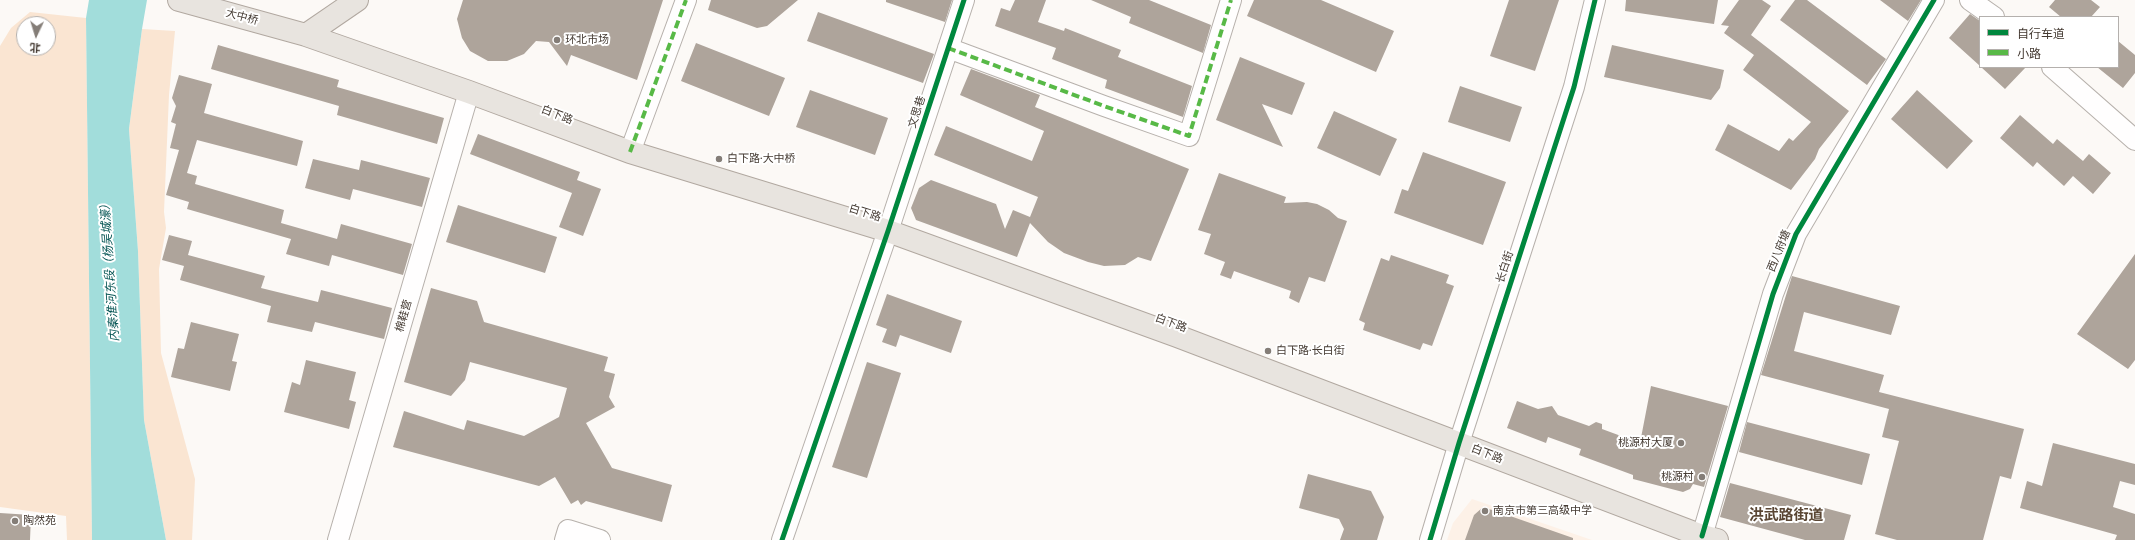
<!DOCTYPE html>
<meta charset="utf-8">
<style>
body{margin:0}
#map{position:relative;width:2135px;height:540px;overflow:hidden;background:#fcf9f6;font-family:"Work Sans","Noto Sans SC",sans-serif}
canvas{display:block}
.legend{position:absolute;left:1979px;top:16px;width:140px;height:52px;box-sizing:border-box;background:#fff;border:1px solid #b4b0ad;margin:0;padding:5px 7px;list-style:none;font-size:12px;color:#443a32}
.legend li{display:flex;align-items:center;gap:8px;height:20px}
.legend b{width:20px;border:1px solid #b4b0ad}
.north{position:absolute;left:16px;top:16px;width:40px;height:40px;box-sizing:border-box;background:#fff;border:1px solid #b4b0ad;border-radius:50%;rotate:184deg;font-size:11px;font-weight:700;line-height:16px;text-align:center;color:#443a32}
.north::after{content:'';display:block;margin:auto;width:14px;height:18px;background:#847d77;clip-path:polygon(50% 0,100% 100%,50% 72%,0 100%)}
</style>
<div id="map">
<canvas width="2135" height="540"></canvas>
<ul class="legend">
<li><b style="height:5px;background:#00873e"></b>自行车道</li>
<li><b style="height:5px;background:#58b947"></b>小路</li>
</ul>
<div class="north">北</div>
</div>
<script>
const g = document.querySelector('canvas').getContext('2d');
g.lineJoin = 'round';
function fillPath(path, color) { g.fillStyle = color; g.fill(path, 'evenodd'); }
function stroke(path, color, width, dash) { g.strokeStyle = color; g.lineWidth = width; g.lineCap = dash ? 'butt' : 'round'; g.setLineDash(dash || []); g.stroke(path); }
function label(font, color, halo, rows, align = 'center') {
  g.font = font + ' "Work Sans","Noto Sans SC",sans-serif'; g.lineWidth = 4; g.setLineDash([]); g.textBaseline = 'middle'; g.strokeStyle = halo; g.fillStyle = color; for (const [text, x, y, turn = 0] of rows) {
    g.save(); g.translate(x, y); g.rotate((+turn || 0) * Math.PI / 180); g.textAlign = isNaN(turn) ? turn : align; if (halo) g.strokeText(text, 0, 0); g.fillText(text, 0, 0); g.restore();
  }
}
fillPath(new Path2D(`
 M1472 499 1592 540H1447L1453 523Z`), '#fdf1e7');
fillPath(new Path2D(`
 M30 12 86 18 92 540H67L66 516 0 507V46L11 28ZM24 24H48V48H24Z
 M142 29 175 31 169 95 164 212 166 228 159 269 161 353 195 479 192 540H166L144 420 138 251 129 129Z`), '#fae5d2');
fillPath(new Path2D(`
 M89 0H147L142 29 129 129 138 251 144 420 166 540H92L86 18Z`), '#a2dddb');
fillPath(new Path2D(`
 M463 0H663L637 80 571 55 567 66 549 42 536 41 524 54 507 61H488L470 51 462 38 457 19Z
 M711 0H798L767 26 757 28 708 10Z
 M886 0H952L945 22 886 2Z
 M1015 0H1046L1038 22 1064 31 1065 28 1121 50 1118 57 1192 86 1183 117 1105 88 1107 80 1052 59 1056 48 995 26 1001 8 1010 11Z
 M1091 0H1149L1211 25 1203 53 1129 23 1131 17Z
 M1254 0H1321L1394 31 1376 72 1247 16Z
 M1509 0H1559L1535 71 1490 56Z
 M1626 0H1718L1714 24 1625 11Z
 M1739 0H1762L1771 6 1751 35 1849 111 1819 149 1815 159 1791 190 1715 150 1728 124 1779 151 1789 138 1793 141 1811 122 1743 70 1754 55 1724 33 1729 26 1721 25Z
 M1795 0H1807L1886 59 1867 85 1780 20Z
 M1880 0H1921L1908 21Z
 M2055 0H2091L2100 7 2091 17H2061L2049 7Z
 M818 12 934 54 923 83 807 41Z
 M1970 14 1980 21V66L1949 38Z
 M2118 41 2135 55V73L2123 88 2097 67H2118Z
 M696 43 785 78 769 116 681 81Z
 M218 45 339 80 337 87 444 118 437 144 337 115 339 106 211 69Z
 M1612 45 1724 70 1720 88 1711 100 1604 77Z
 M1240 57 1305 83 1292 115 1262 104 1283 147 1216 120Z
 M1981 67H2026L2005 89Z
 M971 69 1040 95 1035 107 1189 169 1151 261 1138 257 1125 265 1104 266 1088 262 1064 253 1048 242 1030 223 1017 257 916 220 911 208 919 188 931 180 996 204 1005 229 1013 210 1030 217 1038 197 934 155 946 126 1032 161 1044 131 960 95Z
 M179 75 212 84 204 113 303 141 297 166 197 140 187 173 197 176 195 184 284 210 281 223 337 239 341 224 412 244 403 275 332 255 329 266 286 254 291 239 187 209 189 202 166 195 179 150 170 148 176 124 171 122 176 106 172 98Z
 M1460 86 1522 107 1510 142 1448 122Z
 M810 90 888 118 875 155 796 127Z
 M1917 90 1973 141 1947 169 1891 119Z
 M1334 111 1397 139 1380 176 1317 148Z
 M2020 115 2053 144 2057 139 2083 161 2089 154 2111 173 2093 194 2073 176 2064 186 2037 162 2033 167 2000 138Z
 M478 134 580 172 577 180 601 189 583 236 559 227 572 193 470 154Z
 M1423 152 1506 182 1483 245 1394 213 1402 189 1408 191Z
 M313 159 359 170 361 160 430 178 422 207 353 189 350 200 305 188Z
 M1219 173 1286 197 1284 203 1307 202 1317 204 1329 210 1338 218 1347 221 1325 282 1309 277 1299 303 1289 298 1291 291 1234 271 1231 279 1220 275 1225 262 1204 254 1211 234 1198 230Z
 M458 205 557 237 545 273 446 242Z
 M169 235 192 241 188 255 265 276 261 288 318 302 321 290 392 308 384 339 315 322 312 332 267 322 271 306 180 280 184 266 162 260Z
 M2135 254V360L2128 369 2077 334Z
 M1391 255 1449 275 1446 283 1454 286 1432 346 1423 343 1420 350 1363 330 1365 323 1359 320 1381 258 1389 261Z
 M1792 276 1900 306 1891 335 1804 312 1794 351 1884 375 1879 392 2024 429 2011 479 2000 476 1983 540H1897L1875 534 1899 441 1882 437 1889 409 1761 375Z
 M431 288 477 301 484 322 608 357 604 371 615 374 609 397 615 407 586 423 612 468 672 485 662 522 586 501 581 505 578 500 571 504 555 477 539 486 393 447 404 411 464 430 467 420 524 436 559 417 567 388 470 362 465 380 451 396 404 382Z
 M887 294 962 321 951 353 900 335 896 347 882 342 887 329 876 325Z
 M191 322 239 334 232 361 237 362 230 391 171 377 178 348 184 349Z
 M306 360 356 372 349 400 356 402 349 429 284 412 292 382 300 385Z
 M867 362 901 373 867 478 832 467Z
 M1651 386 1728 406 1704 487 1693 484 1690 489 1683 492 1633 479V475L1579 455 1581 449 1548 437 1546 443 1507 428 1517 401 1538 409 1552 406 1558 415 1589 426 1596 422 1602 424V429L1640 443Z
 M1747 422 1870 454 1862 485 1739 452Z
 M2053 443 2135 464V485L2120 481 2113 507 2135 514V540H2115L2117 535 2020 508 2027 481 2042 486Z
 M1308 474 1371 491 1384 517 1377 540H1340L1344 529 1339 519 1299 508Z
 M1730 483 1851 515 1844 540H1805L1720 517Z
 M1482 508 1493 510 1573 538V540H1465L1474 515Z
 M0 513 31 515 30 540H0Z`), '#aea49b');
const minor = new Path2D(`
 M1970 0 1994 17
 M948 48 1104 106 1189 136 1231 0
 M2052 67 2135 140
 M630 152 686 0
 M1702 536 1773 294 1796 234 1934 0
 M338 540 469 92
 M565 540 568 530 600 540
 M782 540 888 231 964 0
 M1430 540 1459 443 1574 87 1595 0`);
const major = new Path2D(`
 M179 0 306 35 469 92 630 152 888 231 1177 336 1702 536 1717 540
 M306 35 357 0`);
stroke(minor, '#b7b1ac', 22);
stroke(major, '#b1a8a0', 24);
stroke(minor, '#fffefe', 20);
stroke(major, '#e8e4df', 22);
stroke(new Path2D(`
 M948 48 1104 106 1189 136 1231 0
 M630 152 686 0`), '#58b947', 4, [8, 4]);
stroke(new Path2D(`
 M1702 536 1773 294 1796 234 1934 0
 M782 540 888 231 964 0
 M1430 540 1459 443 1574 87 1595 0`), '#00873e', 5);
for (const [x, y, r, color] of [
 [557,40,4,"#847d77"],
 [719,159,4,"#847d77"],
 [1268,351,4,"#847d77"],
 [1681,443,4,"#847d77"],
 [1702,477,4,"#847d77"],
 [1485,511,4,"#847d77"],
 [15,521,4,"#847d77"]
]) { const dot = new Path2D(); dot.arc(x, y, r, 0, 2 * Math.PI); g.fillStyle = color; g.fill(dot); stroke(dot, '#fff', 1.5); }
label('11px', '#443a32', '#fff', [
 ["大中桥",242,17,15],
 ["文思巷",917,112,-72],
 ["白下路",557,115,21],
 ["白下路",865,213,17],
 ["西八府塘",1779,251,-68],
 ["长白街",1505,267,-72],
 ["棉鞋营",404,316,-74],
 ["白下路",1171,323,20],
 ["白下路",1487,454,21]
]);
label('11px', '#443a32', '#fff', [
 ["环北市场",565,40],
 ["白下路·大中桥",727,159],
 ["白下路·长白街",1276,351],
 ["桃源村大厦",1673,443,"right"],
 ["桃源村",1694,477,"right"],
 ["南京市第三高级中学",1493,511],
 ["陶然苑",23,521]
], 'left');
label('italic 12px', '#045453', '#fff', [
 ["内秦淮河东段（杨吴城濠）",110,270,-94]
]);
label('bold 15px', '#5a4634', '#fff', [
 ["洪武路街道",1786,516]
]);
</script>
